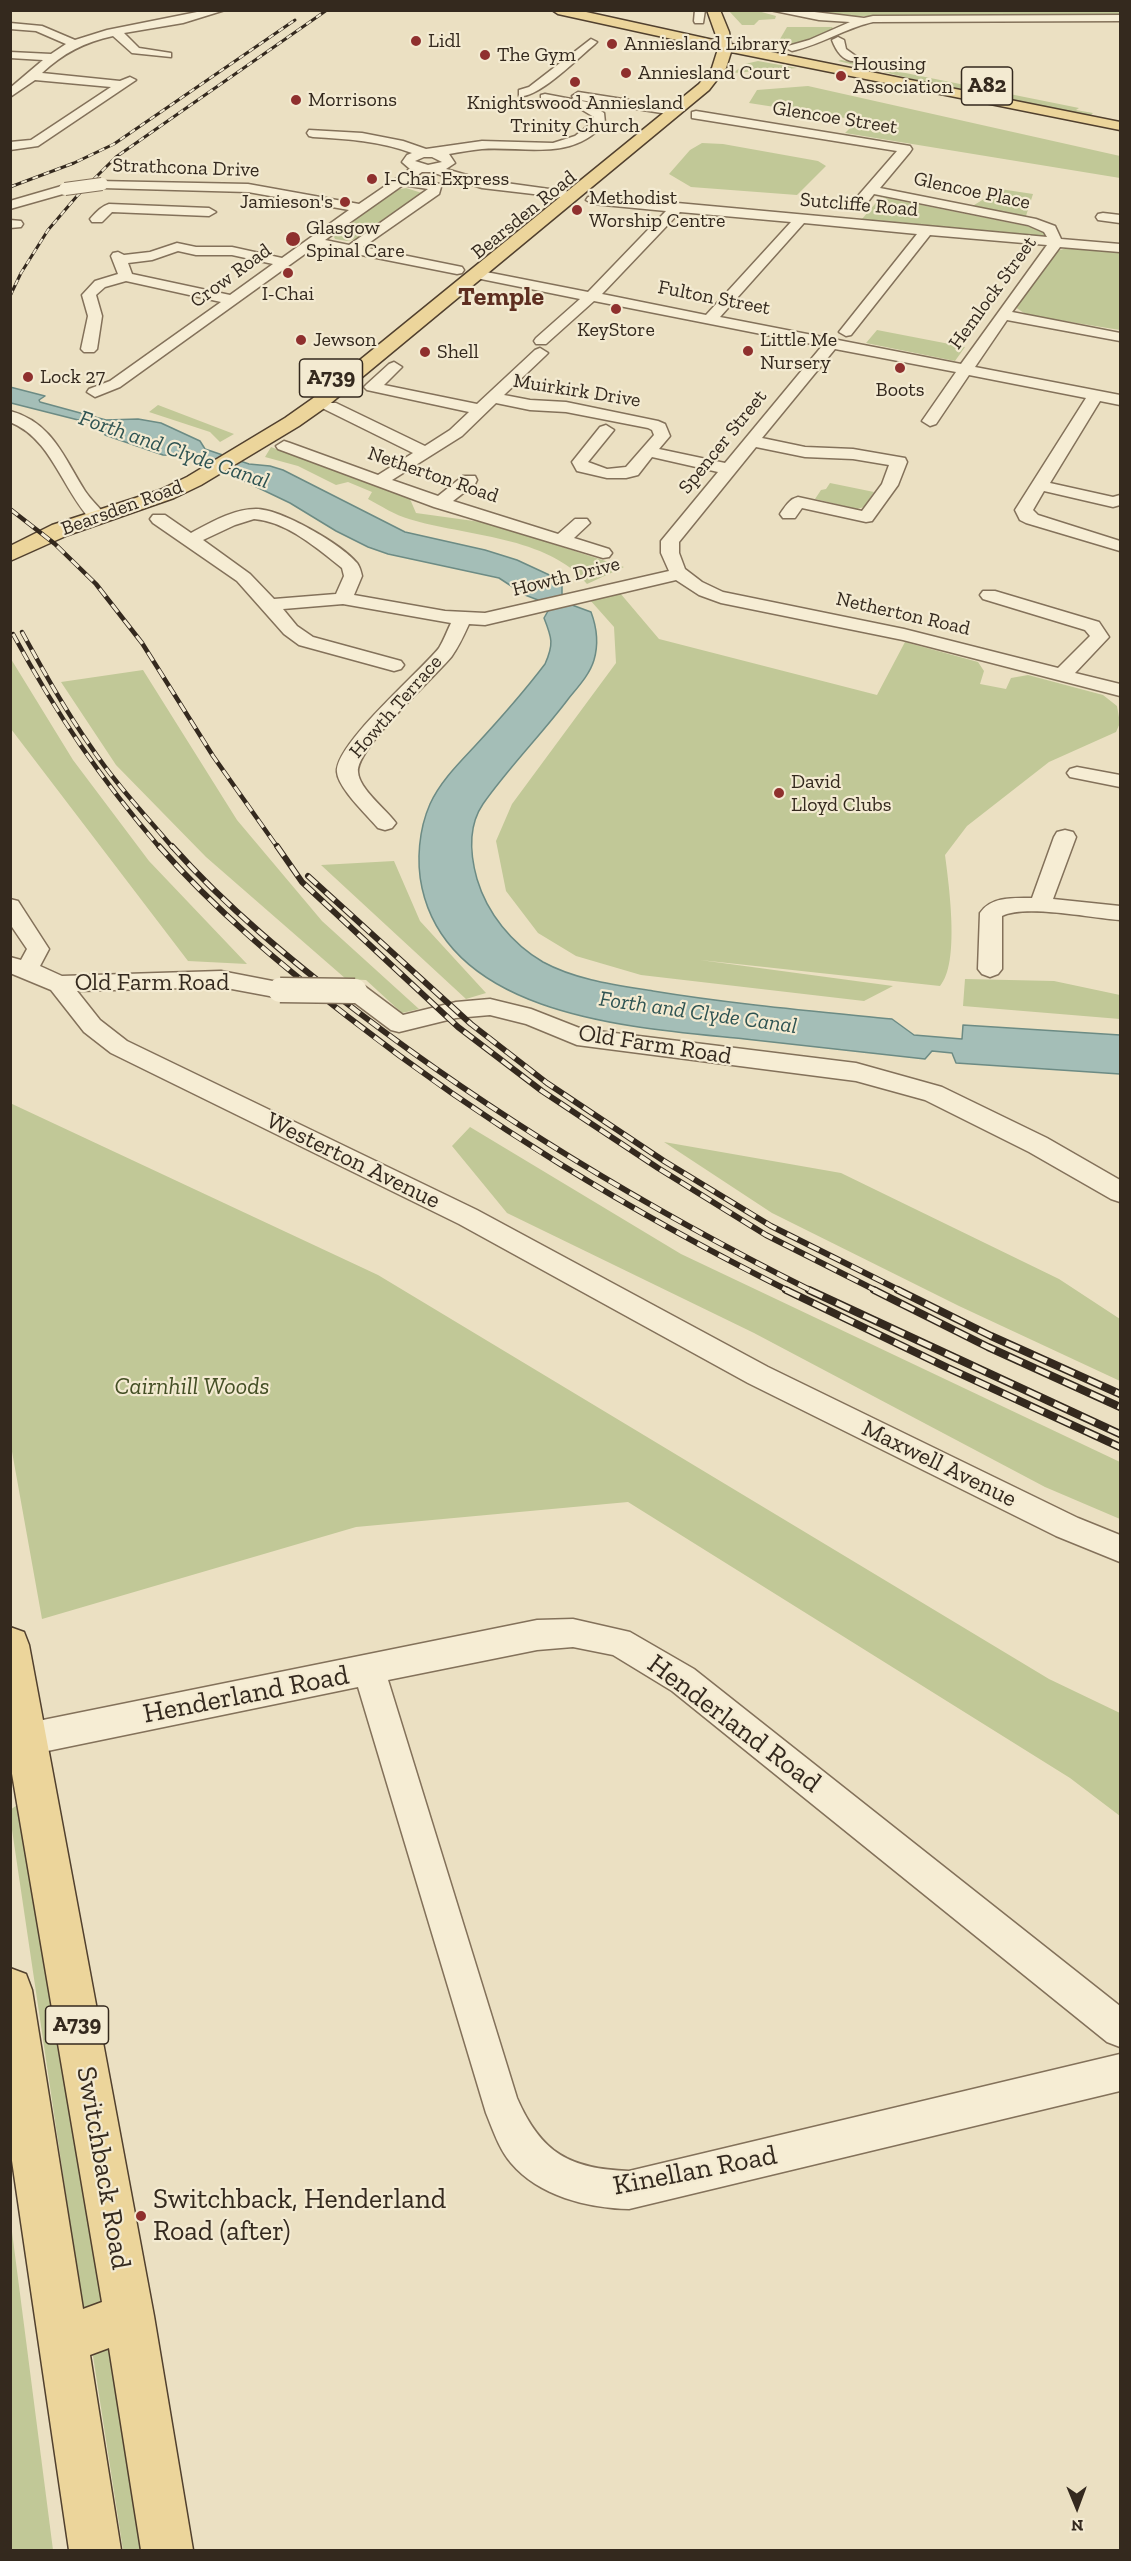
<!DOCTYPE html>
<style>
body{margin:0}
#map{position:relative;width:1131px;height:2561px;overflow:hidden;background:#ebe0c2;font-family:"Zilla Slab",serif}
canvas{display:block}
.frame{position:absolute;inset:0;border:12px solid #34291e;pointer-events:none}
.north{position:absolute;left:1047px;top:2477px;width:60px;height:60px;-webkit-text-stroke:4px #f3ead1;paint-order:stroke;rotate:179deg;font-size:16px;font-weight:700;line-height:24px;text-align:center;color:#34291e}
.north::after{content:'';display:block;margin:auto;width:21px;height:27px;background:#34291e;clip-path:polygon(50% 0,100% 100%,50% 72%,0 100%)}
</style>
<div id="map">
<canvas width="1131" height="2561"></canvas>
<div class="frame"></div>
<div class="north">N</div>
</div>
<script>
const g = document.querySelector('canvas').getContext('2d');
g.lineJoin = 'round';
function fillPath(path, color) { g.fillStyle = color; g.fill(path, 'evenodd'); }
function stroke(path, color, width, dash) { g.strokeStyle = color; g.lineWidth = width; g.lineCap = dash ? 'butt' : 'round'; g.setLineDash(dash || []); g.stroke(path); }
function label(font, color, halo, rows, align = 'center') {
  g.font = font + ' "Zilla Slab",serif'; g.lineWidth = 4.5; g.setLineDash([]); g.textBaseline = 'middle'; g.strokeStyle = halo; g.fillStyle = color; for (const [text, x, y, turn = 0] of rows) {
    g.save(); g.translate(x, y); g.rotate((+turn || 0) * Math.PI / 180); g.textAlign = isNaN(turn) ? turn : align; if (halo) g.strokeText(text, 0, 0); g.fillText(text, 0, 0); g.restore();
  }
}
fillPath(new Path2D(`
 M1120 10V16H839L794 11Z
 M729 11H758L776 16 775 19 759 20 754 25H742Z
 M787 27H832L833 28C817 38 801 48 781 43L780 39Z
 M841 60 1079 108 1076 110 1093 113 1090 116 950 88 838 61Z
 M758 61 797 68 733 73 745 64Z
 M808 86 1120 156V178L845 133 858 120 749 103 757 90Z
 M702 143 723 144 818 161 826 166 797 195 691 187 669 174 690 150Z
 M406 188 422 193 358 239 347 241 335 239 333 235 395 190Z
 M1000 189 1033 194 1025 219 971 207Z
 M881 197 1046 230 1045 236 862 219Z
 M1070 247 1120 252V330L1027 315 1015 307 1054 252Z
 M877 330 965 347 955 361 866 343Z
 M158 405 234 434 220 442 210 432 149 412Z
 M271 447 410 499 416 513 488 523 624 567 587 584C549 536 464 536 409 519 395 515 381 506 368 499L372 492 348 482 336 485 298 466 265 457Z
 M830 483 874 492 864 507 857 509 815 499 821 490 826 489Z
 M620 593 659 639 877 695 905 642 978 662 984 671 980 684 1006 689 1011 678 1028 675 1103 695 1117 706 1120 723 1116 732 1049 762 967 826 945 855C949 886 960 963 940 986L700 960 893 986 864 1001 641 975 576 956 538 933 506 891 496 841 512 804 616 663 614 627 590 600Z
 M11 659 73 760 149 861 247 964 188 961 11 729Z
 M143 670 237 820 322 921 419 1009 402 1013 366 980 346 979 206 857 116 765 61 682Z
 M394 861 420 921 486 993 466 999 321 865Z
 M965 979 1054 981 1120 995V1019L963 1006Z
 M10 1103 378 1275 1049 1679 1120 1713V1816L1070 1778 628 1502 356 1527 42 1619 11 1446Z
 M470 1127 681 1254 1120 1462V1519L1045 1487 754 1333 507 1213 452 1146Z
 M664 1142 841 1173 1059 1279 1120 1319V1381L959 1306 772 1213Z
 M26 1799 102 2302 87 2312 82 2303 11 1823 10 1810Z
 M10 2224H11L53 2550H11Z
 M106 2348 112 2351 116 2359 147 2550H123L93 2356 95 2351Z`), '#c1c897');
const water = new Path2D(`
 M10 387 45 396 39 400 40 402 106 420 138 419 161 423 200 441 205 449 249 464 270 466 283 470 405 532 485 550 517 560 558 579 562 583V594L572 605 591 612C597 628 599 643 594 660 590 674 578 687 569 698 542 734 509 767 483 804 468 826 470 854 477 879 487 913 512 944 543 962 576 980 616 985 653 991 732 1004 812 1011 892 1019L914 1035 962 1039 963 1025 1120 1035V1074L956 1063 952 1053 932 1051 925 1059C865 1052 805 1046 745 1039 639 1028 451 1019 422 888 416 861 419 829 430 804 440 782 458 764 474 747 499 720 523 693 545 664 554 644 552 638 544 618L548 611 538 600 525 595 499 578 388 554 368 547 336 531 290 503 244 481 237 477V472L192 456 163 455 105 435 101 428 94 424 11 403Z`);
fillPath(water, '#a4beb7');
stroke(water, '#6c8b84', 1.5);
const minor = new Path2D(`
 M207 10H225L183 23 124 33 139 48 171 53V57L132 53 113 36C85 42 63 53 42 73L120 81 130 77 136 80 38 146 10 150V142L31 140 111 87 35 80 10 97V88L43 60 10 58V52L51 54 66 44 36 31 10 29V23L42 26 75 40 107 30Z
 M695 10H705L703 23H695L694 21Z
 M770 10H798L864 18 873 16 1120 15V21L873 22C845 28 821 45 792 51L786 48 788 46 809 40 850 22 819 20Z
 M838 37 844 40 846 49 857 57V61C844 63 836 51 832 40Z
 M591 39 597 42 595 44C579 57 538 99 519 96V90L529 87Z
 M578 92 674 107 680 111 674 115 574 99 572 96Z
 M545 94 587 102 604 113 605 123C572 162 525 146 482 149 471 150 460 152 449 154L455 163 446 169 484 180 571 192 576 193 578 196 576 199 482 188 431 172H422L412 179 440 184 441 187 439 194 363 247 462 267 464 270 462 273 457 274 316 246 120 387 95 397 87 392 89 389 110 381 221 302 126 281 105 287 96 295 102 316 97 349 94 352H84L81 349 88 316 82 295 95 281 118 274 111 256 113 253 118 252 124 255 150 252 177 243 196 247H232L282 258 349 210 248 192 102 188 96 184 97 181 248 184 359 204 410 169 402 162 407 155 412 153C380 141 347 139 313 137L309 136 307 133 309 130 362 133 403 141 426 149 482 141 553 143 575 136 593 122 594 117 579 108 541 101V95ZM424 157H432L442 162 428 165 415 161ZM403 185 428 189 349 245 325 240ZM178 251 196 255H232L273 264 230 295 132 274 128 263 152 260Z
 M696 111 910 146 912 149 910 152 880 188 1036 219 1055 226 1061 239 1120 244V252L1060 247 1012 312 1120 333V341L1007 320 975 367 1120 395V405L1100 401 1050 483 1113 497 1120 495V505L1113 507 1044 491 1033 510 1038 515 1120 541V551L1026 523 1020 520 1015 510 1086 398 969 375 936 424 930 426 922 421 956 372 835 349 762 438 805 447 853 449 905 458 907 462 898 485 872 521 866 522 802 508 795 518H783L780 514C785 507 789 499 798 497L862 511 882 484 889 465 853 459 805 457 756 447 679 542V553L685 569 702 582 723 592 904 629 1058 668 1090 636 1085 630 983 599 980 595 983 591H995L1099 622 1109 637 1075 673 1120 684V696L903 640 721 603 699 595 676 580 485 625 469 624C464 635 459 646 452 656 434 678 356 748 358 772 359 789 386 809 396 823L392 828 385 830 378 828C367 815 338 788 337 772 335 744 420 672 439 648 444 640 447 631 451 623L343 604 283 609 297 626 313 637 401 661 404 665 401 669 394 671 299 645 284 634 237 581 153 523 150 519 153 515H165L191 533C210 523 233 509 256 509 281 509 341 544 357 563 360 567 361 572 362 576L354 595 445 611 485 613 669 571 661 553V541L718 472 652 457 638 475 626 478H607L577 471 572 462 600 427 606 425 614 430 588 462 607 469 626 467 654 435 652 430 648 428 566 412 530 410 496 403 462 436 392 480 438 496 463 476H475L477 480 475 484 453 501 558 534 575 519H587L590 523 574 538 609 549 612 553 609 557 603 558 434 507 278 449 276 446 284 441 290 443 378 475 413 453 324 409 322 406 324 403H336L425 446 450 430 469 412 367 390 364 387 367 384 389 364 394 362 402 367 384 385 477 404 535 350 540 348 548 353 545 356 504 395 530 400 566 402 658 421 665 424 670 436 659 449 725 463 822 346 594 301 546 344H536L534 341 536 338 580 299 476 278 469 274 476 270 588 292 666 211 593 204 586 200 588 197 677 203 1047 237 1044 232 1028 225 874 194 867 203H857L855 200 857 197 897 151 692 118V112ZM680 212 791 222 706 315 602 294ZM804 223 917 234 839 332 846 336 851 335 930 235 1047 245 961 364 720 317ZM254 519C286 521 318 549 342 568L344 576 336 594 274 599 250 574 203 540 235 525Z
 M65 185 72 189 70 192 10 209V201Z
 M109 204 209 208 216 212 209 216 112 212 102 222H92L90 219C95 213 102 206 109 204Z
 M1103 213 1120 215V223L1098 220 1096 217 1098 214Z
 M10 220 21 221 23 224 21 227 10 228Z
 M10 411C52 422 64 458 85 491 91 500 99 507 106 516L103 520H91C62 489 51 438 10 422Z
 M1077 767 1120 775V787L1070 777 1067 773 1070 769Z
 M1065 830 1073 832 1076 837 1053 899 1120 906V920C1092 918 1025 904 1002 916V969L998 974 990 977 982 974 978 969 980 913C991 896 1014 898 1032 898L1054 837 1057 832Z
 M10 899 18 901 49 949 40 966 62 976 221 971 288 984 292 990 288 996 280 998 221 987 77 991 100 1020 127 1041 477 1210 768 1367 1078 1518 1120 1535V1562L1056 1536 748 1383 459 1224 111 1053 84 1032 51 990 10 973V957L21 960 27 949 10 924Z
 M355 983 363 985 403 1015 456 1002 490 999 531 1009 582 1029 856 1063 942 1087 1047 1138 1120 1180V1202L1111 1199 1029 1152 925 1100 856 1081 577 1045 526 1024 490 1015 456 1018 399 1032 391 1030 347 997 343 991 347 985Z
 M573 1619 630 1632 694 1669 1120 2006V2047L1107 2042 672 1691 613 1655 573 1647 537 1650 388 1680 517 2098C541 2153 570 2169 629 2171L1120 2054V2091L629 2209C587 2208 539 2196 511 2163 499 2149 493 2130 486 2113L358 1687 28 1755 16 1750 12 1739 16 1728 28 1723 537 1620Z`);
const major = new Path2D(`
 M552 10H577L718 41 707 10H720L729 32 731 44 1120 122V130L731 52 726 68 709 90 326 407 299 426 201 485 174 498 68 535 10 561V546L52 525 160 490 187 477 285 418 312 399 699 84 712 68 718 49 558 14Z
 M10 1627 24 1632 29 1645 154 2316 193 2550H141L109 2348 90 2355 121 2550H69L10 2147V1968L26 1974 32 1990 83 2309 102 2302 10 1762Z`);
stroke(minor, '#83715a', 3);
stroke(major, '#51402e', 3);
fillPath(minor, '#f6edd4');
fillPath(major, '#ecd59b');
const railFar3 = new Path2D(`
 M10 187 74 163 114 144 295 20
 M10 296 21 273 48 230 77 196 116 157 327 10`);
const railFar2 = new Path2D(`
 M10 509 55 544 96 584 142 643 213 756 278 848
 M22 632C44 672 65 710 91 747 115 783 145 815 173 848
 M13 634C57 715 100 778 160 848`);
const railFar1 = new Path2D(`
 M159 846C215 910 281 965 347 1016 487 1125 631 1212 789 1291
 M172 846C227 908 292 961 358 1012 500 1120 652 1211 812 1291
 M277 846 302 882 458 1027 542 1091 658 1168 766 1235 877 1291
 M308 876 471 1024 547 1083 664 1161 771 1226 901 1291`);
const rail = new Path2D(`
 M786 1290 948 1368 1120 1447
 M809 1290 1120 1434
 M874 1290 988 1347 1120 1407
 M898 1290 991 1336 1120 1394`);
stroke(railFar3, '#34291e', 3);
stroke(railFar2, '#34291e', 4.5);
stroke(railFar1, '#34291e', 6);
stroke(rail, '#34291e', 8);
stroke(railFar3, '#f3ead1', 2, [6]);
stroke(railFar2, '#f3ead1', 3, [10]);
stroke(railFar1, '#f3ead1', 4, [12]);
stroke(rail, '#f3ead1', 5, [15]);
const minorBridgeFar1 = new Path2D(`
 M65 189 102 184`);
const minorBridge = new Path2D(`
 M280 990 355 991`);
stroke(minorBridgeFar1, '#83715a', 14, []);
stroke(minorBridge, '#83715a', 27, []);
stroke(minorBridgeFar1, '#f6edd4', 12);
stroke(minorBridge, '#f6edd4', 24);
for (const [x, y, r, color] of [
 [416,41,6,"#8f302e"],
 [612,44,6,"#8f302e"],
 [485,55,6,"#8f302e"],
 [626,73,6,"#8f302e"],
 [841,76,6,"#8f302e"],
 [575,82,6,"#8f302e"],
 [296,100,6,"#8f302e"],
 [372,179,6,"#8f302e"],
 [345,202,6,"#8f302e"],
 [577,210,6,"#8f302e"],
 [293,239,8,"#8f302e"],
 [288,273,6,"#8f302e"],
 [616,309,6,"#8f302e"],
 [301,340,6,"#8f302e"],
 [748,351,6,"#8f302e"],
 [425,352,6,"#8f302e"],
 [900,368,6,"#8f302e"],
 [28,377,6,"#8f302e"],
 [779,793,6,"#8f302e"],
 [141,2216,6,"#8f302e"]
]) { const dot = new Path2D(); dot.arc(x, y, r, 0, 2 * Math.PI); g.fillStyle = color; g.fill(dot); stroke(dot, '#f3ead1', 2); }
label('20px', '#34291e', '#f3ead1', [
 ["Lidl",428,41],
 ["Anniesland Library",624,44],
 ["The Gym",497,55],
 ["Housing",853,64],
 ["Association",853,87],
 ["Anniesland Court",638,73],
 ["Morrisons",308,100],
 ["Knightswood Anniesland",575,103,"center"],
 ["Trinity Church",575,126,"center"],
 ["I-Chai Express",384,179],
 ["Methodist",589,198],
 ["Worship Centre",589,221],
 ["Jamieson's",333,202,"right"],
 ["Glasgow",306,228],
 ["Spinal Care",306,251],
 ["I-Chai",288,294,"center"],
 ["KeyStore",616,330,"center"],
 ["Jewson",313,340],
 ["Little Me",760,340],
 ["Nursery",760,363],
 ["Shell",437,352],
 ["Lock 27",40,377],
 ["Boots",900,390,"center"],
 ["David",791,782],
 ["Lloyd Clubs",791,805]
], 'left');
label('20px', '#34291e', '#f3ead1', [
 ["Glencoe Street",835,118,9],
 ["Strathcona Drive",186,168,2],
 ["Glencoe Place",972,191,12],
 ["Sutcliffe Road",859,205,5],
 ["Bearsden Road",524,215,-39],
 ["Crow Road",231,276,-36],
 ["Hemlock Street",993,293,-54],
 ["Fulton Street",714,298,11],
 ["Muirkirk Drive",577,391,9],
 ["Spencer Street",723,442,-51],
 ["Netherton Road",433,475,19],
 ["Bearsden Road",122,508,-20],
 ["Howth Drive",566,577,-14],
 ["Netherton Road",903,614,13],
 ["Howth Terrace",396,707,-49]
]);
for (const [x, y, w] of [
 [987,86,51],
 [331,378,63],
 [77,2025,63]
]) { const box = new Path2D(); box.roundRect(x - w / 2, y - 19, w, 38, 4.5); g.fillStyle = '#f3ead1'; g.fill(box); stroke(box, '#34291e', 1.5); }
label('bold 22px', '#34291e', null, [
 ["A82",987,86],
 ["A739",331,378],
 ["A739",77,2025]
]);
label('italic 22px', '#2e5352', '#f3ead1', [
 ["Forth and Clyde Canal",174,450,19],
 ["Forth and Clyde Canal",698,1013,8]
]);
label('24px', '#34291e', '#f3ead1', [
 ["Old Farm Road",152,983],
 ["Old Farm Road",655,1045,9],
 ["Westerton Avenue",353,1161,26],
 ["Maxwell Avenue",939,1464,26]
]);
label('italic 24px', '#444f25', '#f3ead1', [
 ["Cairnhill Woods",192,1387]
]);
label('bold 26px', '#5e2e20', '#f3ead1', [
 ["Temple",501,298]
]);
label('28px', '#34291e', '#f3ead1', [
 ["Henderland Road",246,1695,-11],
 ["Henderland Road",734,1724,37],
 ["Switchback Road",103,2168,80],
 ["Kinellan Road",695,2171,-11]
]);
label('28px', '#34291e', '#f3ead1', [
 ["Switchback, Henderland",153,2200],
 ["Road (after)",153,2232]
], 'left');
</script>
